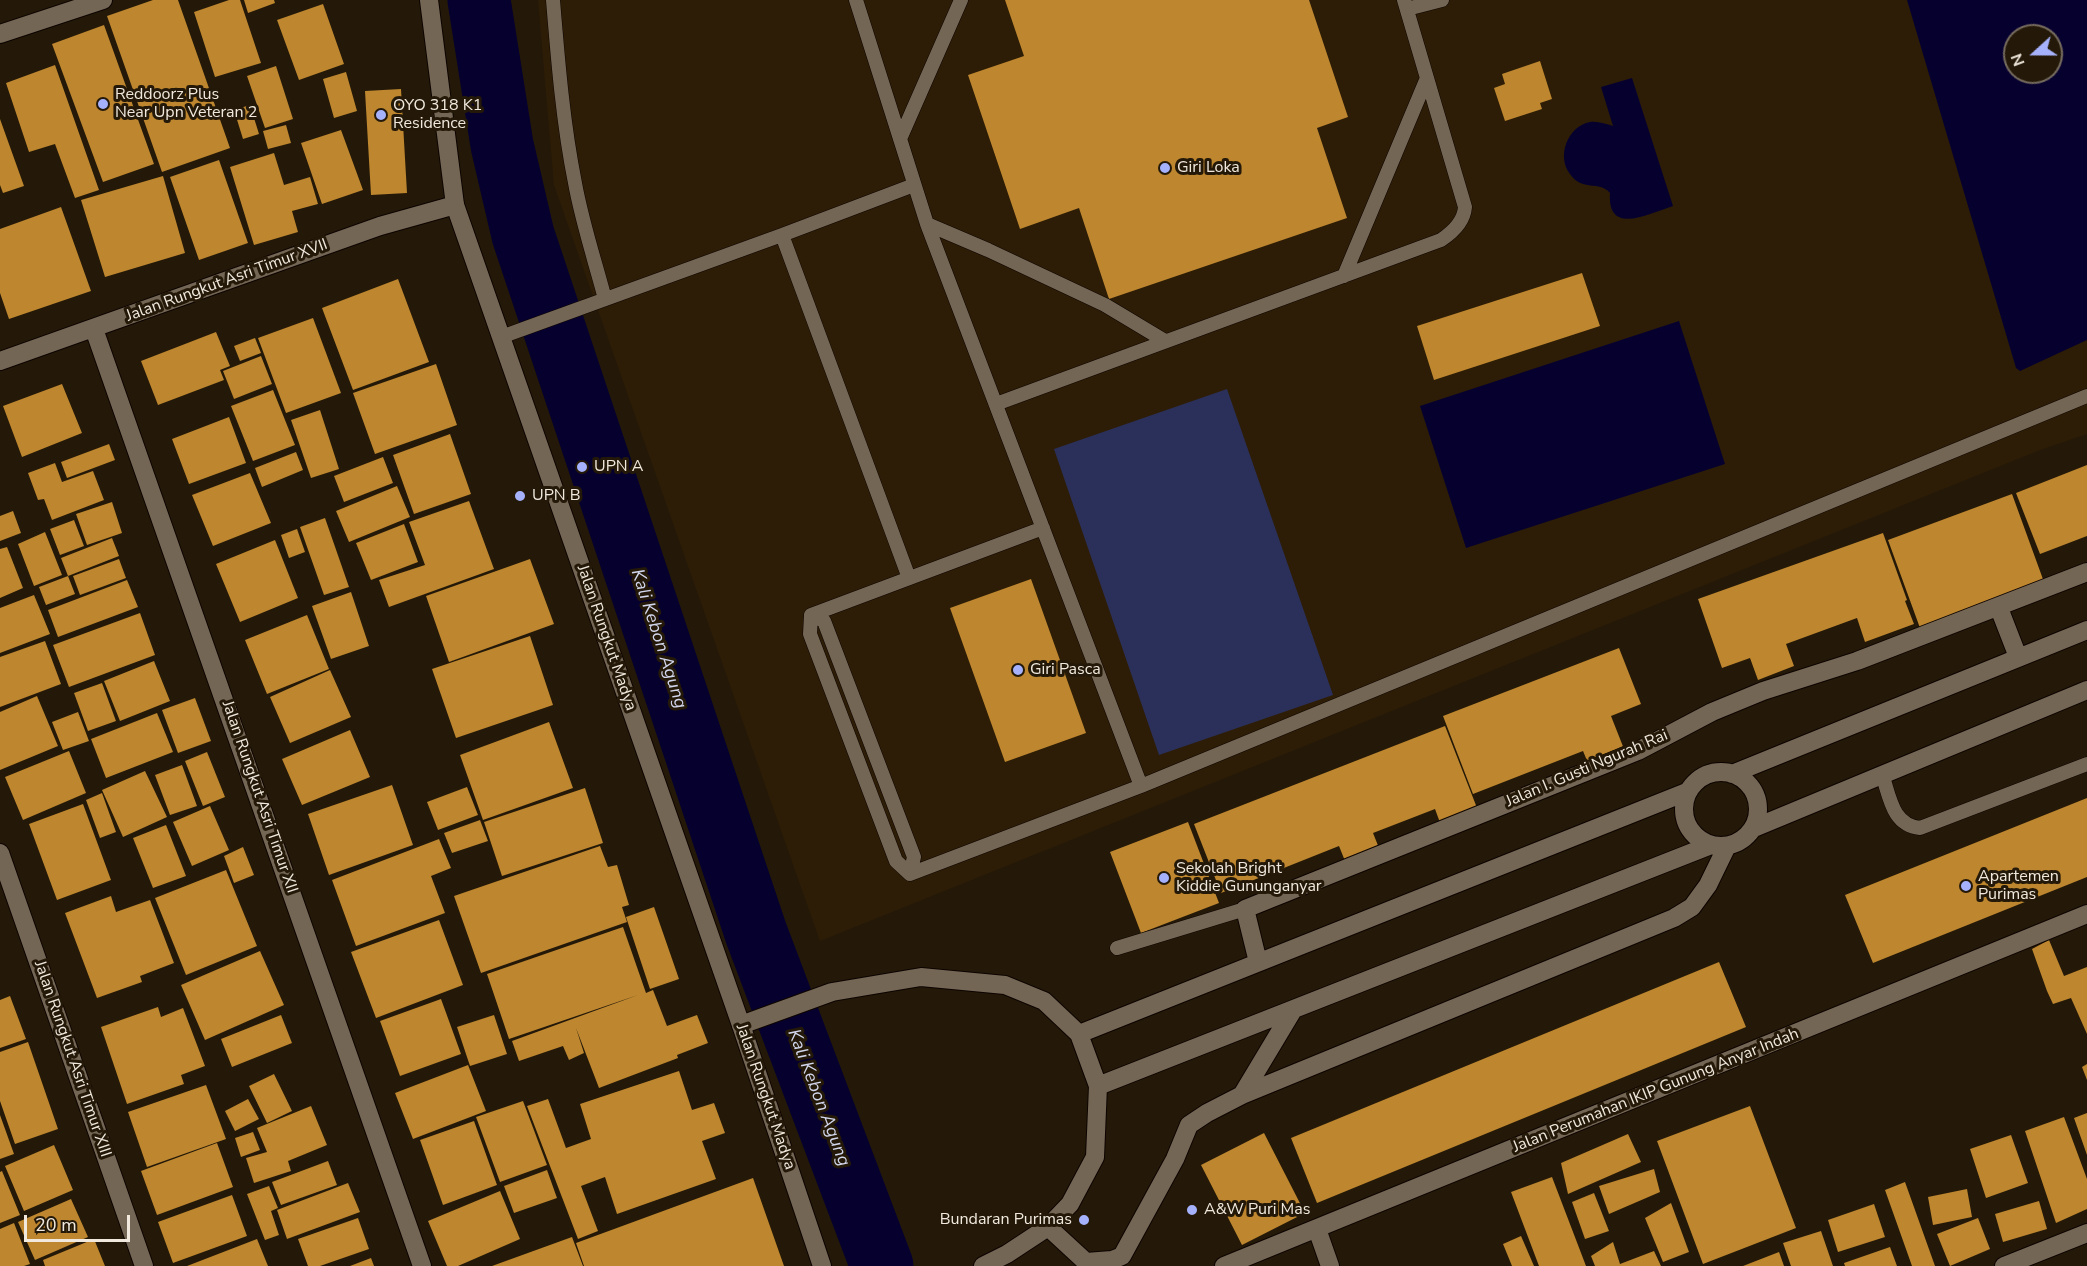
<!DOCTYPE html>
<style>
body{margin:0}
#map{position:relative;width:2087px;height:1266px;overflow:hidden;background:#241908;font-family:"Nunito Sans",sans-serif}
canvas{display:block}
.north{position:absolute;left:2003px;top:24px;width:60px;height:60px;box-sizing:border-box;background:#241908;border:2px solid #766c5e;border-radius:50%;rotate:249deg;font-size:16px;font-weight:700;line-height:24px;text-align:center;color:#f1e9de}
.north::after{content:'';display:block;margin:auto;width:21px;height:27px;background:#a6b1fc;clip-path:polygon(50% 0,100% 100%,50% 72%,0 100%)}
.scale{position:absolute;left:24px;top:1215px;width:106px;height:27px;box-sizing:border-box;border:3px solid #f1e9de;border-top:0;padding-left:8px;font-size:18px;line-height:21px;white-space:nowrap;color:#f1e9de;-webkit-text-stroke:4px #241908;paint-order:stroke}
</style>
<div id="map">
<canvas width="2087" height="1266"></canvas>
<div class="north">N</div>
<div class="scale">20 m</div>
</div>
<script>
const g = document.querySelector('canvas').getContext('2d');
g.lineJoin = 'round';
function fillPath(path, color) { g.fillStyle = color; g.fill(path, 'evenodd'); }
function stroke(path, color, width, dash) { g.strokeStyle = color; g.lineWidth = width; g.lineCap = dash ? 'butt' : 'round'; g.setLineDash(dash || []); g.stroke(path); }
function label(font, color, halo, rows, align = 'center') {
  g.font = font + ' "Nunito Sans",sans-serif'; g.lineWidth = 6; g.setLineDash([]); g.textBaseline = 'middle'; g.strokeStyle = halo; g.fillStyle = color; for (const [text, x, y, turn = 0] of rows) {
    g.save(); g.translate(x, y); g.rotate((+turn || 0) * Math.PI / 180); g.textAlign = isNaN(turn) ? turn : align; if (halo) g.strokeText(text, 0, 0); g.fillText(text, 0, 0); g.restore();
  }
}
fillPath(new Path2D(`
 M538 0H2087V434L2040 450 820 941 554 185ZM2015 36H2051V72H2015Z`), '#2d1d06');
fillPath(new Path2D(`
 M1227 389 1333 695 1159 755 1054 449Z`), '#2b305b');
fillPath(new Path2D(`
 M1907 0H2087V340L2020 371 2016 368ZM2015 36H2051V72H2015Z
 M1632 78 1673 206C1650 213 1607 237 1610 193 1599 180 1582 192 1570 174 1556 156 1568 126 1590 122 1598 121 1606 124 1613 126L1601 87Z
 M1679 321 1725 464 1466 548 1420 406Z`), '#06002f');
stroke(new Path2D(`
 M479 0 502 145 523 235 756 933 882 1266`), '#06002f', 63);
fillPath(new Path2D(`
 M153 0H178L230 148 162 172 107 16Z
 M229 0H240L261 63 215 77 194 12Z
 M244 0H274L275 3 248 13Z
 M1005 0H1309L1348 117 1317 128 1347 218 1109 299 1079 208 1020 229 968 75 1024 56Z
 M323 4 344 64 299 80 277 20Z
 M104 25 154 164 103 182 52 44Z
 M1540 61 1552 99 1540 103 1542 109 1505 121 1494 88 1505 84 1502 74Z
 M55 65 99 190 75 198 55 144 29 152 6 83Z
 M276 66 293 119 265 128 247 76Z
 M346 72 357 111 334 118 323 79Z
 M401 89 407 193 371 195 365 91Z
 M250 105 259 134 243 139 234 110Z
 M0 119 24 186 3 193 0 185Z
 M286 125 291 143 268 149 263 131Z
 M341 130 363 190 322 204 301 143Z
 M274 153 284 185 310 177 318 204 292 211 298 232 254 245 230 167Z
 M219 160 248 243 199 260 170 177Z
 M163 176 185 253 105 277 81 200Z
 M61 207 91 291 9 319 0 293V229Z
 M1582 273 1600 326 1434 380 1417 326Z
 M398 279 429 362 353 390 322 308Z
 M313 318 341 393 286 413 258 338Z
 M216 332 230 366 220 370 224 380 158 405 141 361Z
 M255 338 261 353 240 361 234 346Z
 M261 356 272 384 234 399 223 371Z
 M436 364 457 425 375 454 353 393Z
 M62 384 82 433 22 457 3 406Z
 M273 390 295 445 253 461 231 406Z
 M320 410 339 469 311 478 291 420Z
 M229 417 246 463 189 484 172 439Z
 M450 434 471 494 414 514 393 455Z
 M109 444 115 460 67 478 61 462Z
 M296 452 303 470 262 487 255 468Z
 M383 457 393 483 344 502 334 476Z
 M55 463 62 482 93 471 104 500 52 520 44 499 38 500 28 473Z
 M2087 465V536L2040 554 2016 493Z
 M250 473 271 523 213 546 192 495Z
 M397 486 410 517 349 542 336 511Z
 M2012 494 2044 582 1920 628 1888 540Z
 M469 501 494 569 389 607 379 580 425 565 409 522Z
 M112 502 122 533 87 545 76 514Z
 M13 511 21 533 0 541V516Z
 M325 518 349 587 324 595 300 527Z
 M74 520 84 546 60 555 50 529Z
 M404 524 418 562 371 580 356 543Z
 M297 529 305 552 289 558 281 535Z
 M45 532 62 575 34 586 18 544Z
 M1883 533 1907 600 1905 601 1914 624 1865 642 1857 618 1786 644 1794 666 1758 680 1750 658 1722 668 1698 599Z
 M112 538 119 556 68 576 61 558Z
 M275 540 298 598 240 622 216 564Z
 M7 547 23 588 0 598V549Z
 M119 559 126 578 80 595 73 576Z
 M530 559 554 624 449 662 426 596Z
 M68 576 75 594 46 605 39 587Z
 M1031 579 1086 733 1005 762 950 608Z
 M127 580 138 607 58 637 48 610Z
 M351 592 369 646 331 659 312 606Z
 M34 595 50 634 0 653V608Z
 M140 613 155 655 69 687 53 645Z
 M307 615 329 669 267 694 245 640Z
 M530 636 553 705 456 738 432 669Z
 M45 641 61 684 0 707V657Z
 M1619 648 1641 704 1611 716 1624 749 1588 763 1583 751 1473 794 1443 716Z
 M154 661 170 701 120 721 104 681Z
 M330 670 351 717 290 743 270 697Z
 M102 683 116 721 88 731 74 693Z
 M37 696 58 746 0 770V712Z
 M195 698 211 741 178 753 162 710Z
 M78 712 89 741 63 750 52 722Z
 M157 713 173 752 106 778 91 739Z
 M549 722 573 788 483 820 460 755Z
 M1445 726 1479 813 1442 828 1435 809 1373 833 1381 853 1347 866 1339 846 1221 893 1194 824Z
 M350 730 370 777 302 805 282 759Z
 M69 751 86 793 23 820 5 777Z
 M207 752 225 797 203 806 185 761Z
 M182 765 197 806 170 815 155 775Z
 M145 771 167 817 123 837 102 790Z
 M392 785 413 845 329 875 308 814Z
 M467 787 478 815 438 830 427 802Z
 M585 788 603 843 502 876 484 822Z
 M102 793 116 832 100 838 86 800Z
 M2087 798V877L1873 963 1845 895Z
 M83 804 111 880 57 900 29 824Z
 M210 806 229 850 192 866 173 822Z
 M480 820 488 841 452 853 444 833Z
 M1188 822 1219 903 1141 933 1110 852Z
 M166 825 186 876 153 888 133 838Z
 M439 839 451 868 431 876 445 913 356 946 332 880Z
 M600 846 608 867 617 865 629 905 622 907 627 922 481 973 454 896Z
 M243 847 254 875 234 883 224 856Z
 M226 870 257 946 186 975 155 898Z
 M111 896 116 912 150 900 174 963 140 976 142 982 97 998 65 913Z
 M654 907 679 979 650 989 626 917Z
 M439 920 463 985 376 1018 351 952Z
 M623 927 646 993 653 990 667 1026 697 1015 708 1043 677 1055 678 1058 599 1088 576 1028 584 1053 569 1060 563 1046 519 1061 512 1041 638 995 509 1039 487 974Z
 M2049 940 2064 976 2087 967V1034L2071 998 2053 1004 2047 991 2032 949Z
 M260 951 284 1005 205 1040 181 985Z
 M1719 962 1746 1027 1317 1203 1291 1138Z
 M10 996 26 1039 0 1048V1000Z
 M441 999 461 1054 400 1076 380 1021Z
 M158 1007 161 1017 183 1008 205 1066 181 1075 184 1084 127 1104 101 1027Z
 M281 1015 292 1043 232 1067 221 1039Z
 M494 1015 507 1054 470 1066 457 1027Z
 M28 1042 58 1129 15 1144 0 1101V1052Z
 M2087 1064V1080L2082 1067Z
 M468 1065 486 1111 413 1139 395 1093Z
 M679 1071 692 1110 714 1103 725 1133 702 1141 716 1179 617 1214 605 1177 581 1186 598 1231 578 1239 527 1106 548 1099 566 1148 591 1139 580 1104Z
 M274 1074 292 1111 267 1123 249 1086Z
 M206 1085 226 1139 147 1167 128 1112Z
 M248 1099 259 1119 235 1131 225 1111Z
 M523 1101 547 1165 500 1182 476 1117Z
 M311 1106 327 1145 288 1161 291 1171 254 1183 246 1158 267 1152 257 1128Z
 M1750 1106 1796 1228 1703 1264 1657 1141Z
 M2087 1113V1155L2074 1118Z
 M0 1115 14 1154 0 1159Z
 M2064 1117 2087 1179V1209L2056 1223 2025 1131Z
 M474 1121 497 1185 443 1205 420 1140Z
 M253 1132 260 1150 241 1157 235 1138Z
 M1264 1133 1305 1213 1242 1245 1201 1165Z
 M1628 1134 1641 1162 1568 1194 1561 1163Z
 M2011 1135 2028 1183 1986 1198 1970 1149Z
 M217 1143 233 1187 157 1215 141 1171Z
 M54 1145 73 1190 24 1211 5 1166Z
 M328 1161 337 1185 281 1205 272 1182Z
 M1654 1169 1660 1192 1609 1214 1599 1186Z
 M547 1170 557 1198 514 1213 504 1186Z
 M2 1171 20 1215 0 1223V1172Z
 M1552 1177 1586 1266H1539L1511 1192Z
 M753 1178 784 1266H584L576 1243Z
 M1905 1182 1935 1266H1912L1885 1190Z
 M348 1183 360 1212 287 1239 277 1210Z
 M269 1186 278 1208 271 1211 279 1235 265 1240 247 1194Z
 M1967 1189 1972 1217 1933 1225 1928 1197Z
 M500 1191 520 1239 458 1266H447L428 1221Z
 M1594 1193 1609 1231 1585 1239 1572 1202Z
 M232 1195 247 1236 173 1263 158 1222Z
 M71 1199 88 1237 35 1260 18 1222Z
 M2039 1201 2047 1229 2003 1242 1995 1214Z
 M1671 1203 1689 1252 1663 1262 1645 1218Z
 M1874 1204 1885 1237 1838 1252 1828 1220Z
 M358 1218 369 1249 320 1266H308L298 1239Z
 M1978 1218 1990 1249 1950 1266 1937 1234Z
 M14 1223 30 1264 24 1266H0V1229Z
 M1821 1231 1833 1266H1791L1783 1243Z
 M1521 1236 1534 1266H1512L1503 1244Z
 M572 1237 583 1266H492Z
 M94 1239 105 1266H45L43 1260Z
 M257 1239 268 1266H187Z
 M1613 1242 1620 1264 1654 1251 1661 1266H1595L1591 1256Z
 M1890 1247 1897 1266H1845L1844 1263Z
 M1779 1252 1784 1266H1743Z
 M371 1258 374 1266H350Z`), '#bd862f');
const service = new Path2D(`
 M553 0C558 61 563 123 575 183 582 222 595 261 605 299
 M856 0 927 224 1141 786
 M1407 9 1442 0
 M900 139 961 0
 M927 224 988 250 1105 305 1165 341
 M782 235 909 578
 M1344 276 1427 78
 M501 337 782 235 914 185
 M996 404 1441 240C1453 232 1464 221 1465 207L1404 0
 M811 615 824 621 914 857 910 874
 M811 615 810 634 896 861 910 874
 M811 615 1043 528
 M1882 774C1890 797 1892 825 1920 828L2087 764
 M910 874 1141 786 2087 396
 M1117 948 1245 909`);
const minor = new Path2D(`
 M0 34 103 0
 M94 329 422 1266
 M0 361 380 226 455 205
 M1999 608 2018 657
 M1684 809a37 37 0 1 1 74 0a37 37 0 1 1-74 0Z
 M1732 774 2087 630
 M1754 828 2087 690
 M0 853 144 1266
 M1258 962 1245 909 1638 751 1712 712 1763 691 1857 661 2087 572
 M741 1025 832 992 921 977 1005 985 1044 1001 1079 1034 1098 1086 1095 1157 1070 1204 1048 1227 1007 1254 983 1266
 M1079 1034 1689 791
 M1098 1086 1711 845
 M1242 1095 1293 1010
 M1048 1227 1086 1262 1112 1260 1122 1256 1175 1159 1189 1125 1207 1113 1242 1095 1674 918 1692 907 1708 885 1727 846
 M1317 1229 1330 1266
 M1224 1266 2087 914
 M2004 1266 2087 1233`);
const tertiary = new Path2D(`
 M429 0 455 205 741 1025 822 1266`);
stroke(service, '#0d0400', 15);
stroke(minor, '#0d0400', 20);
stroke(tertiary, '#0d0400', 20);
stroke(service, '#746654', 14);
stroke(minor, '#746654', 18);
stroke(tertiary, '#746654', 18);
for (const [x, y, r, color] of [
 [103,104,6,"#a6b1fc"],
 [381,115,6,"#a6b1fc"],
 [1165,168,6,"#a6b1fc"],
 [582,467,6,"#a6b1fc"],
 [520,496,6,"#a6b1fc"],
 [1018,670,6,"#a6b1fc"],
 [1164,878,6,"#a6b1fc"],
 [1966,886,6,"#a6b1fc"],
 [1192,1210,6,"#a6b1fc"],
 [1084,1220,6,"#a6b1fc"]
]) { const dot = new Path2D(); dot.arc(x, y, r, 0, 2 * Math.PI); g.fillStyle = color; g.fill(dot); stroke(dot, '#241908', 2); }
label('16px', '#f1e9de', '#241908', [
 ["Reddoorz Plus",115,95],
 ["Near Upn Veteran 2",115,113],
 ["OYO 318 K1",393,106],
 ["Residence",393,124],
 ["Giri Loka",1177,168],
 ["UPN A",594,467],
 ["UPN B",532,496],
 ["Giri Pasca",1030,670],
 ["Sekolah Bright",1176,869],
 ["Kiddie Gununganyar",1176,887],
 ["Apartemen",1978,877],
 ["Purimas",1978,895],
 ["A&W Puri Mas",1204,1210],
 ["Bundaran Purimas",1072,1220,"right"]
], 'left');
label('16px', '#f1e9de', '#241908', [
 ["Jalan Rungkut Asri Timur XVII",227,281,-20],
 ["Jalan Rungkut Madya",606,638,71],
 ["Jalan I. Gusti Ngurah Rai",1587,769,-23],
 ["Jalan Rungkut Asri Timur XII",259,797,71],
 ["Jalan Rungkut Asri Timur XIII",72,1059,71],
 ["Jalan Perumahan IKIP Gunung Anyar Indah",1656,1091,-22],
 ["Jalan Rungkut Madya",765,1097,71]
]);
label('italic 18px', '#d2d6ec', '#241908', [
 ["Kali Kebon Agung",658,639,72],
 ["Kali Kebon Agung",818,1098,69]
]);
</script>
